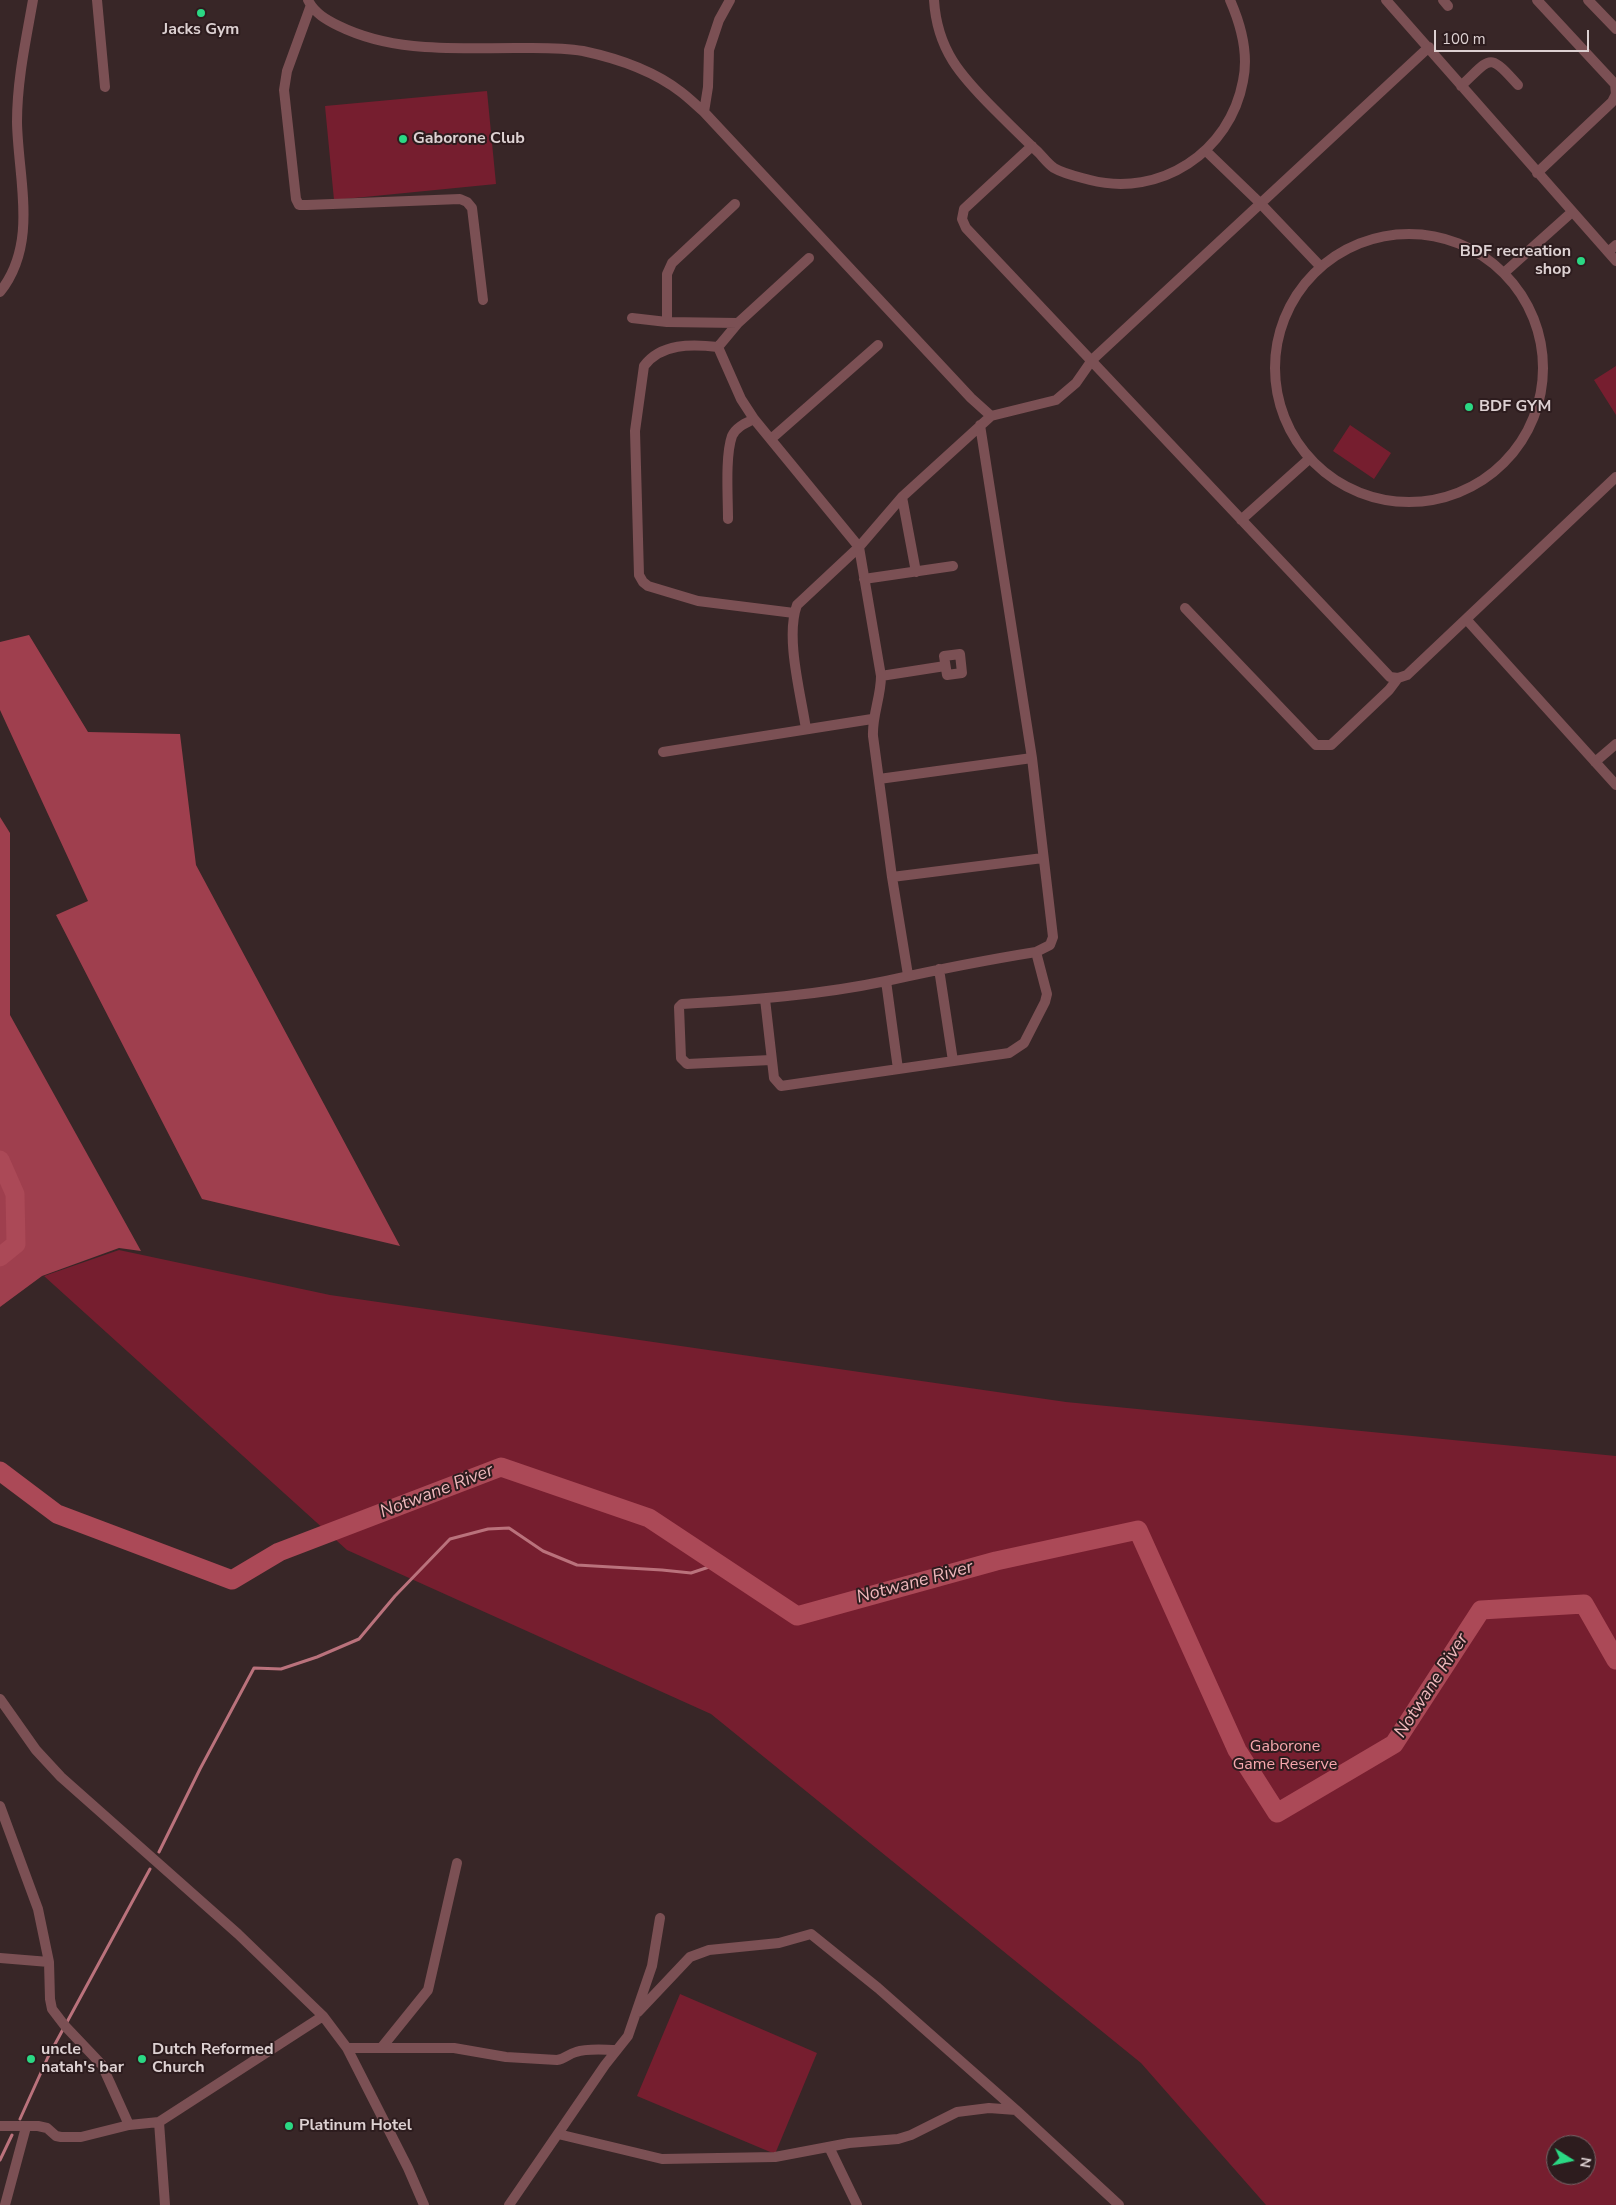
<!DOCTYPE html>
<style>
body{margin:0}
#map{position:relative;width:1616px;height:2205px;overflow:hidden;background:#382627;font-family:"Nunito Sans",sans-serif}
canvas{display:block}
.north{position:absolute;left:1546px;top:2135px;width:50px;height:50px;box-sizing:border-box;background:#2d1c1e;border:1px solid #736466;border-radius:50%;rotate:100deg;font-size:14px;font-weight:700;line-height:20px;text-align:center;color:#ddd1d2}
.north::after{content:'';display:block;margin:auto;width:18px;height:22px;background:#2bd884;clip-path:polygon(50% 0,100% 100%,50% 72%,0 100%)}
.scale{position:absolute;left:1434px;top:30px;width:155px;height:22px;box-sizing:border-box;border:2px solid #ddd1d2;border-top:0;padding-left:6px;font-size:15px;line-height:18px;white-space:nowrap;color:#ddd1d2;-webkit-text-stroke:4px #2d1c1e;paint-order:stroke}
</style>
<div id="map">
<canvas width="1616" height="2205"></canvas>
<div class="north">N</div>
<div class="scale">100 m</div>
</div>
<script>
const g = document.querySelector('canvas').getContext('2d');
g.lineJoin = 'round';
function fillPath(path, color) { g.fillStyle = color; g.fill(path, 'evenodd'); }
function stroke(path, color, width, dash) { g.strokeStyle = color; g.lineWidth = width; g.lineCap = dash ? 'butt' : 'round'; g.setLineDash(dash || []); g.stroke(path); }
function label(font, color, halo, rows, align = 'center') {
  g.font = font + ' "Nunito Sans",sans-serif'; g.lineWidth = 4; g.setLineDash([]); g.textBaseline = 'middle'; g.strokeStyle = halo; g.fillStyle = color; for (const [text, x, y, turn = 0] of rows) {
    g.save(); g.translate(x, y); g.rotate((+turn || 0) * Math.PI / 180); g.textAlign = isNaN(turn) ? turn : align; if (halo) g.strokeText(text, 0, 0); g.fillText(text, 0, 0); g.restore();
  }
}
fillPath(new Path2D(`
 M487 91 496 184 334 200 325 106Z
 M1616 366V415L1594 380Z
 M1350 425 1391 453 1374 479 1333 451Z
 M119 1250 330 1295 1066 1402 1616 1456V2205H1266L1141 2063 711 1714 347 1550 44 1276ZM1556 2145H1586V2175H1556Z
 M680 1994 817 2053 775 2154 637 2096Z`), '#761e2f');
fillPath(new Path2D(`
 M29 635 88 732 180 734 196 865 400 1246 202 1199 56 915 88 901 0 710V642Z
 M0 817 10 833V1015L141 1251 119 1248 42 1276 0 1307Z`), '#9f3f4e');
stroke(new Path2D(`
 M159 1852 200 1769 254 1668 281 1669 317 1657 359 1639 395 1596 450 1539 488 1529 509 1528 543 1551 577 1565 662 1570 691 1573 718 1564
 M20 2119 48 2057 150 1869
 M0 2160 12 2135`), '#ba727c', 3);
stroke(new Path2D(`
 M0 1160 15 1194 16 1244 0 1257
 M0 1471 57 1514 232 1580 279 1552 501 1467 649 1518 797 1616 996 1561 1138 1530 1237 1750 1277 1813 1394 1744 1481 1610 1584 1604 1616 1660`), '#ab4957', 19);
stroke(new Path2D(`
 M97 0 105 87
 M308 0C314 13 327 20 339 26 394 53 456 48 515 48 537 48 561 47 583 51 616 58 654 71 681 92 689 98 696 105 704 112L971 398 991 416
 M934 0C937 50 961 76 994 109 1009 124 1023 138 1038 152 1043 157 1048 164 1054 168 1064 174 1079 177 1090 180 1160 198 1230 152 1243 81 1249 53 1241 25 1230 0
 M1386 0 1616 261
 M1443 0 1448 6
 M1537 0 1615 84 1616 94 1612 102 1537 173
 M1588 0 1616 29
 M311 5 287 71 284 90 296 199 299 205H307L460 199 467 202 472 208 483 300
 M1461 86C1492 57 1488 52 1518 85
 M704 112 708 87 709 50 719 20 730 0
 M1032 146 964 209 962 219 966 228 1390 677 1398 678 1407 675 1616 477
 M1206 151 1260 203 1320 266
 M1275 368a134 134 0 1 1 268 0a134 134 0 1 1-268 0Z
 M1608 252 1616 245
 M1505 272 1572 212
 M0 292C39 243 18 179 17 122 17 80 26 40 33 0
 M632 318 667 322 738 323 809 258
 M667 322V274L672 263 735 204
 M738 323 718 347 741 399 754 419 859 547 881 676C881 697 872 715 873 736L892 877 908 975
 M718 347C692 344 661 343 644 366L635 431 639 575 643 582 648 586 698 601 794 613
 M771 439 878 345
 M902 497 916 572
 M728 519C728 497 725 456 732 436 736 427 746 423 754 419
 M1241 520 1309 459
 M864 579 953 566
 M1185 608 1316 745H1331L1389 690 1398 678
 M1466 619 1616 785
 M960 654 962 673 947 675 944 656Z
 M881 676 945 666
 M806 729C801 695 785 637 797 605L859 547 902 497 991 416 1056 400 1076 383 1092 360 1429 47
 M663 752 872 719
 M1595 762 1616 744
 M879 779 1032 758
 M892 877 1043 858
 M939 969 953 1061
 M886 981 898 1069
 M765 999 774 1078 781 1086 1009 1053 1024 1043 1045 1002 1047 994 1036 952
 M771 1060 687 1064 681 1058 679 1007 682 1004C750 1000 820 995 886 981 936 970 986 960 1036 952L1050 945 1053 937 1032 758 980 425
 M0 1699 36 1750 61 1777 238 1934 323 2016 347 2048 408 2168 424 2205
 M0 1806 38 1909 49 1962 50 1999 52 2009 65 2026 102 2065 129 2125
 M0 1958 49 1962
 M638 2012 690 1957 709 1950 779 1943 811 1934 878 1988 1016 2110
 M382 2047 428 1990 457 1863
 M347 2048H454L506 2057 557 2060C565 2059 568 2054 576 2052 588 2048 604 2050 617 2050
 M159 2122 165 2205
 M0 2126H38L47 2128 56 2136 61 2137H81L129 2125 159 2122 323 2016
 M558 2134 662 2159 775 2157 849 2143 898 2139 911 2135 957 2112 989 2108 1016 2110 1119 2205
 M829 2147 857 2205
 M5 2205 26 2127
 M509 2205 605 2065 628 2036 652 1966 660 1918`), '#7b5054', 10);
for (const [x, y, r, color] of [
 [201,13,5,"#2bd884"],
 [403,139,5,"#2bd884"],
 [1581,261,5,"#2bd884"],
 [1469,407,5,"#2bd884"],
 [31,2059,5,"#2bd884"],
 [142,2059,5,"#2bd884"],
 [289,2126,5,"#2bd884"]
]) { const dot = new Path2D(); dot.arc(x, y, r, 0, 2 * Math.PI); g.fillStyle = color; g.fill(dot); stroke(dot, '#2d1c1e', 2); }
label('bold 16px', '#ddd1d2', '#2d1c1e', [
 ["Jacks Gym",201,30,"center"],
 ["Gaborone Club",413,139],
 ["BDF recreation",1571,252,"right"],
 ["shop",1571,270,"right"],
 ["BDF GYM",1479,407],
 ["uncle",41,2050],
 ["natah's bar",41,2068],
 ["Dutch Reformed",152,2050],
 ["Church",152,2068],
 ["Platinum Hotel",299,2126]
], 'left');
label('16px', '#f7a7ae', '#2d1c1e', [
 ["Gaborone",1285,1747],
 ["Game Reserve",1285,1765]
]);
label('italic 18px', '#efb8bc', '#2d1c1e', [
 ["Notwane River",437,1492,-21],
 ["Notwane River",915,1583,-15],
 ["Notwane River",1432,1686,-57]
]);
</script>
